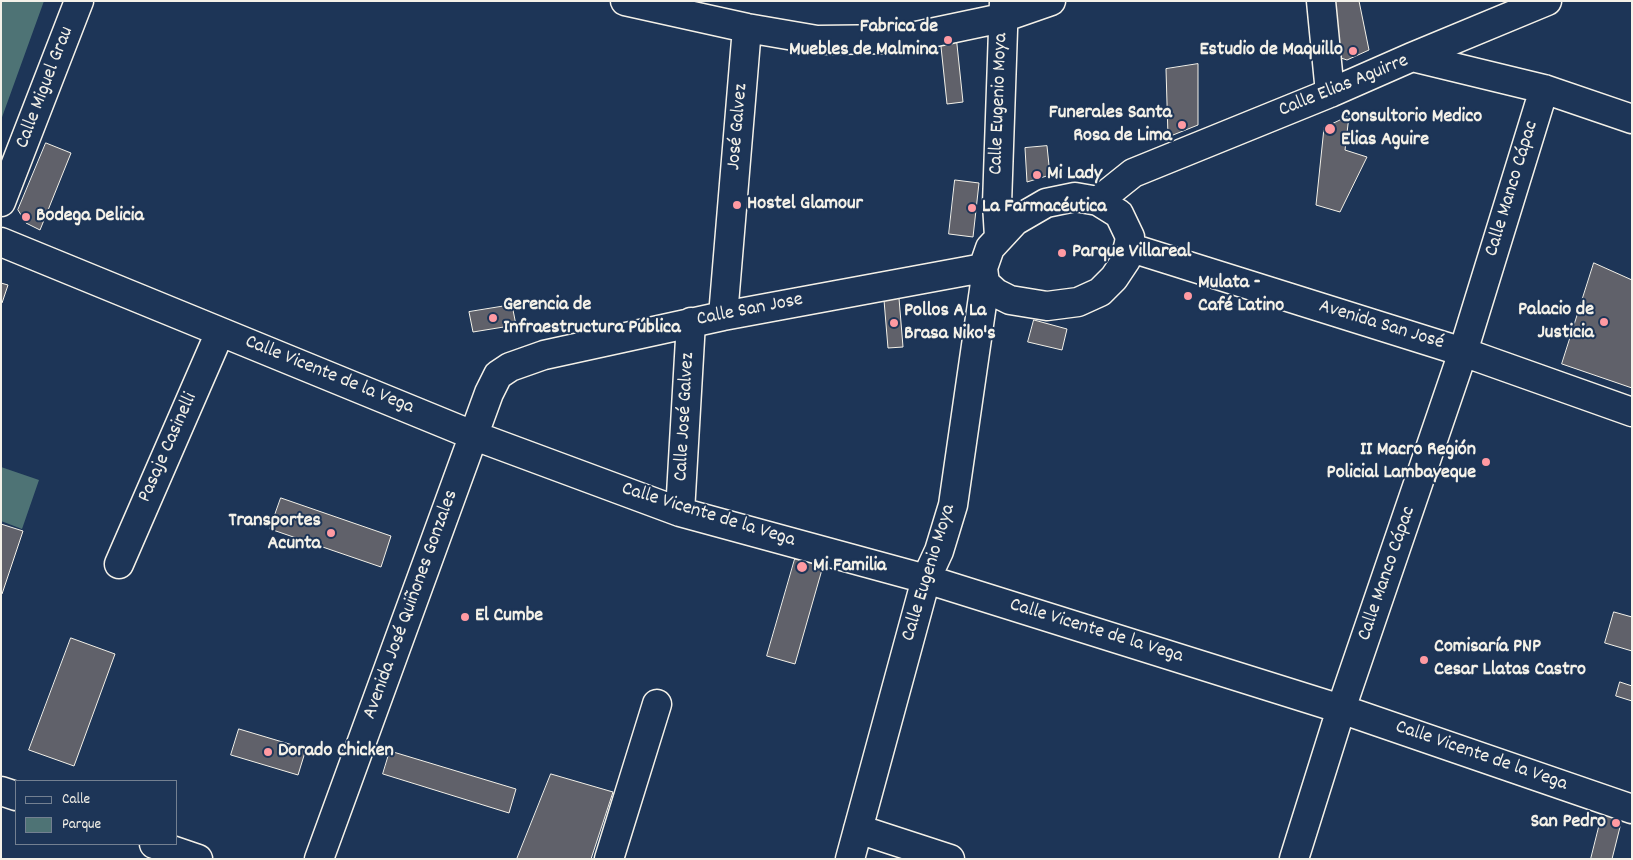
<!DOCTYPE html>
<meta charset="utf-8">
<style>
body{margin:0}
#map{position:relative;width:1633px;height:860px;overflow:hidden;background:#1d3557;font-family:Dekko,sans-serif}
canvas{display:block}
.frame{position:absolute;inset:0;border:2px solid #f4f1e8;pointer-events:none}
.legend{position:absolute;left:15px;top:780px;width:162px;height:65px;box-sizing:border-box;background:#1d3557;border:1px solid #738091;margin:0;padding:6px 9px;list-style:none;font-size:15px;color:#f4f1e8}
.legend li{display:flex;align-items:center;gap:10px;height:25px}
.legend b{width:25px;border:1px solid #738091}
</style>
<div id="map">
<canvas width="1633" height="860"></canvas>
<div class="frame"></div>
<ul class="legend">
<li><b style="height:6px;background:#1d3557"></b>Calle</li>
<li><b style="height:14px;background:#4e7375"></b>Parque</li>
</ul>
</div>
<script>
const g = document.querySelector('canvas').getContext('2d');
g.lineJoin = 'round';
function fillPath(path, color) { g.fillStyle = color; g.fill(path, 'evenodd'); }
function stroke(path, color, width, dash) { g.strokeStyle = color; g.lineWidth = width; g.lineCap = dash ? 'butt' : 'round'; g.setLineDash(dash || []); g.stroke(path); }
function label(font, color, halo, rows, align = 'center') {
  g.font = font + ' Dekko,sans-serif'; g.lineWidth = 4; g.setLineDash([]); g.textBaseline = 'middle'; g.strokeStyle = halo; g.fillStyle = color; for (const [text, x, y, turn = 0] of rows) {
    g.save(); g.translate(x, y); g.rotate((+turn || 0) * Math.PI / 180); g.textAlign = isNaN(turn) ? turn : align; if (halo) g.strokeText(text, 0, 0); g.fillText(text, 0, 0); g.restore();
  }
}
fillPath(new Path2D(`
 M1 1H44L1 120Z
 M1 467 39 480 22 529 1 521Z`), '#4e7375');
const building = new Path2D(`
 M1326 1H1359L1369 50 1347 60 1335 56Z
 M956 35 963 102 947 104 940 37Z
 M1198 64V125L1168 137 1166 69Z
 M1349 116 1345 150 1367 157 1340 212 1316 205 1324 128Z
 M46 143 71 153 40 230 26 223 18 210Z
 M1047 146 1050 175 1027 182 1025 148Z
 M955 180 979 183 973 237 949 234Z
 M1594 263 1632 280V388L1562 364Z
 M1 283 8 285 2 303H1Z
 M899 298 903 347 888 348 884 300Z
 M512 305 516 325 473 332 469 312Z
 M1034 320 1067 329 1062 350 1028 342Z
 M281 498 391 536 381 567 270 529Z
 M1 524 23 531 2 594 1 593Z
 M795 559 823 566 795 664 767 656Z
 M1614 612 1632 617V651L1605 643Z
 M71 638 115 654 74 766 29 750Z
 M1620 682 1632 686V701L1616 696Z
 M239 729 306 749 298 775 231 755Z
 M390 751 516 789 509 813 383 774Z
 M551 774 613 792 591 859H517Z
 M1603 811 1617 815 1621 823 1612 859H1591Z`);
fillPath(building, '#60616a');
stroke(building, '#f4f1e8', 1);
const minor = new Path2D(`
 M625 1 747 28 817 40 902 39 1002 18 1051 1
 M1321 1 1330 93
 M1412 57 1544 89 1632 119
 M1075 197 1098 201 1119 214 1130 237 1126 260 1114 278 1100 292 1078 302 1047 306 1010 300 996 293 985 283 983 268 990 248 1015 221 1046 203Z
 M1098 201 1133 173 1330 93 1412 57 1547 1
 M1 202 79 1
 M999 237 997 204 1004 1
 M1 242 475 436 680 512 926 579 1341 709 1632 809
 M1128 247 1463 352 1632 412
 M723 316 747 28
 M680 512 691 322
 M119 564 220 332
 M1 791 16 796
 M858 829 950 859
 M154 844 198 859
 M319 859 489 393 498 375 510 367 544 355 723 316 983 268
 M609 859 657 704
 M850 859 926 579 939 551 953 505 985 283
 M1294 859 1341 709 1463 352 1544 89`);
stroke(minor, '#f4f1e8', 31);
stroke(minor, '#1d3557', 28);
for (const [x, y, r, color] of [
 [948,40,5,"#ff9aa2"],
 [1353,51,5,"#ff9aa2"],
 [1182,125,5,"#ff9aa2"],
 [1330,129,6,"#ff9aa2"],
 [1037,175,5,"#ff9aa2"],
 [737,205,5,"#ff9aa2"],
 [972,208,5,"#ff9aa2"],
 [26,217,5,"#ff9aa2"],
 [1062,253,5,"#ff9aa2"],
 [1188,296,5,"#ff9aa2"],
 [493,318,5,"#ff9aa2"],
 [1604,322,5,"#ff9aa2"],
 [894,323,5,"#ff9aa2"],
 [1486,462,5,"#ff9aa2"],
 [331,533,5,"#ff9aa2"],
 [802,567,6,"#ff9aa2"],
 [465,617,5,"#ff9aa2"],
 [1424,660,5,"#ff9aa2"],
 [268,752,5,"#ff9aa2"],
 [1616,823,5,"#ff9aa2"]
]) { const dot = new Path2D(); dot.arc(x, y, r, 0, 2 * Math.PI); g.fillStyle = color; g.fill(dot); stroke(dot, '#1d3557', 2); }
label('bold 20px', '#f4f1e8', '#1d3557', [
 ["Fabrica de",938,28,"right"],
 ["Muebles de Malmina",938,51,"right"],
 ["Estudio de Maquillo",1343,51,"right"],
 ["Funerales Santa",1172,114,"right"],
 ["Rosa de Lima",1172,137,"right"],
 ["Consultorio Medico",1341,118],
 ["Elias Aguire",1341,141],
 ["Mi Lady",1047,175],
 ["Hostel Glamour",747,205],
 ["La Farmacéutica",982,208],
 ["Bodega Delicia",36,217],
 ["Parque Villareal",1072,253],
 ["Mulata -",1198,284],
 ["Café Latino",1198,307],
 ["Gerencia de",503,306],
 ["Infraestructura Pública",503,329],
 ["Palacio de",1594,311,"right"],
 ["Justicia",1594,334,"right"],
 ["Pollos A La",904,312],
 ["Brasa Niko's",904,335],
 ["II Macro Región",1476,451,"right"],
 ["Policial Lambayeque",1476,474,"right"],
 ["Transportes",321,522,"right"],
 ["Acunta",321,545,"right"],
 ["Mi Familia",813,567],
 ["El Cumbe",475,617],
 ["Comisaría PNP",1434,648],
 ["Cesar Llatas Castro",1434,671],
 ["Dorado Chicken",278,752],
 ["San Pedro",1606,823,"right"]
], 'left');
label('20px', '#f4f1e8', '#1d3557', [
 ["Calle Elias Aguirre",1344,87,-22],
 ["Calle Miguel Grau",46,88,-69],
 ["Calle Eugenio Moya",1000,104,-88],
 ["José Galvez",739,127,-85],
 ["Calle Manco Cápac",1513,189,-73],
 ["Calle San Jose",750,311,-11],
 ["Avenida San José",1381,326,17],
 ["Calle Vicente de la Vega",329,376,22],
 ["Calle José Galvez",686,417,-87],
 ["Pasaje Casinelli",169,448,-66],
 ["Calle Vicente de la Vega",708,516,17],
 ["Calle Eugenio Moya",930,573,-73],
 ["Calle Manco Cápac",1388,574,-71],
 ["Avenida José Quiñones Gonzales",412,605,-70],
 ["Calle Vicente de la Vega",1096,632,17],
 ["Calle Vicente de la Vega",1481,757,19]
]);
</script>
